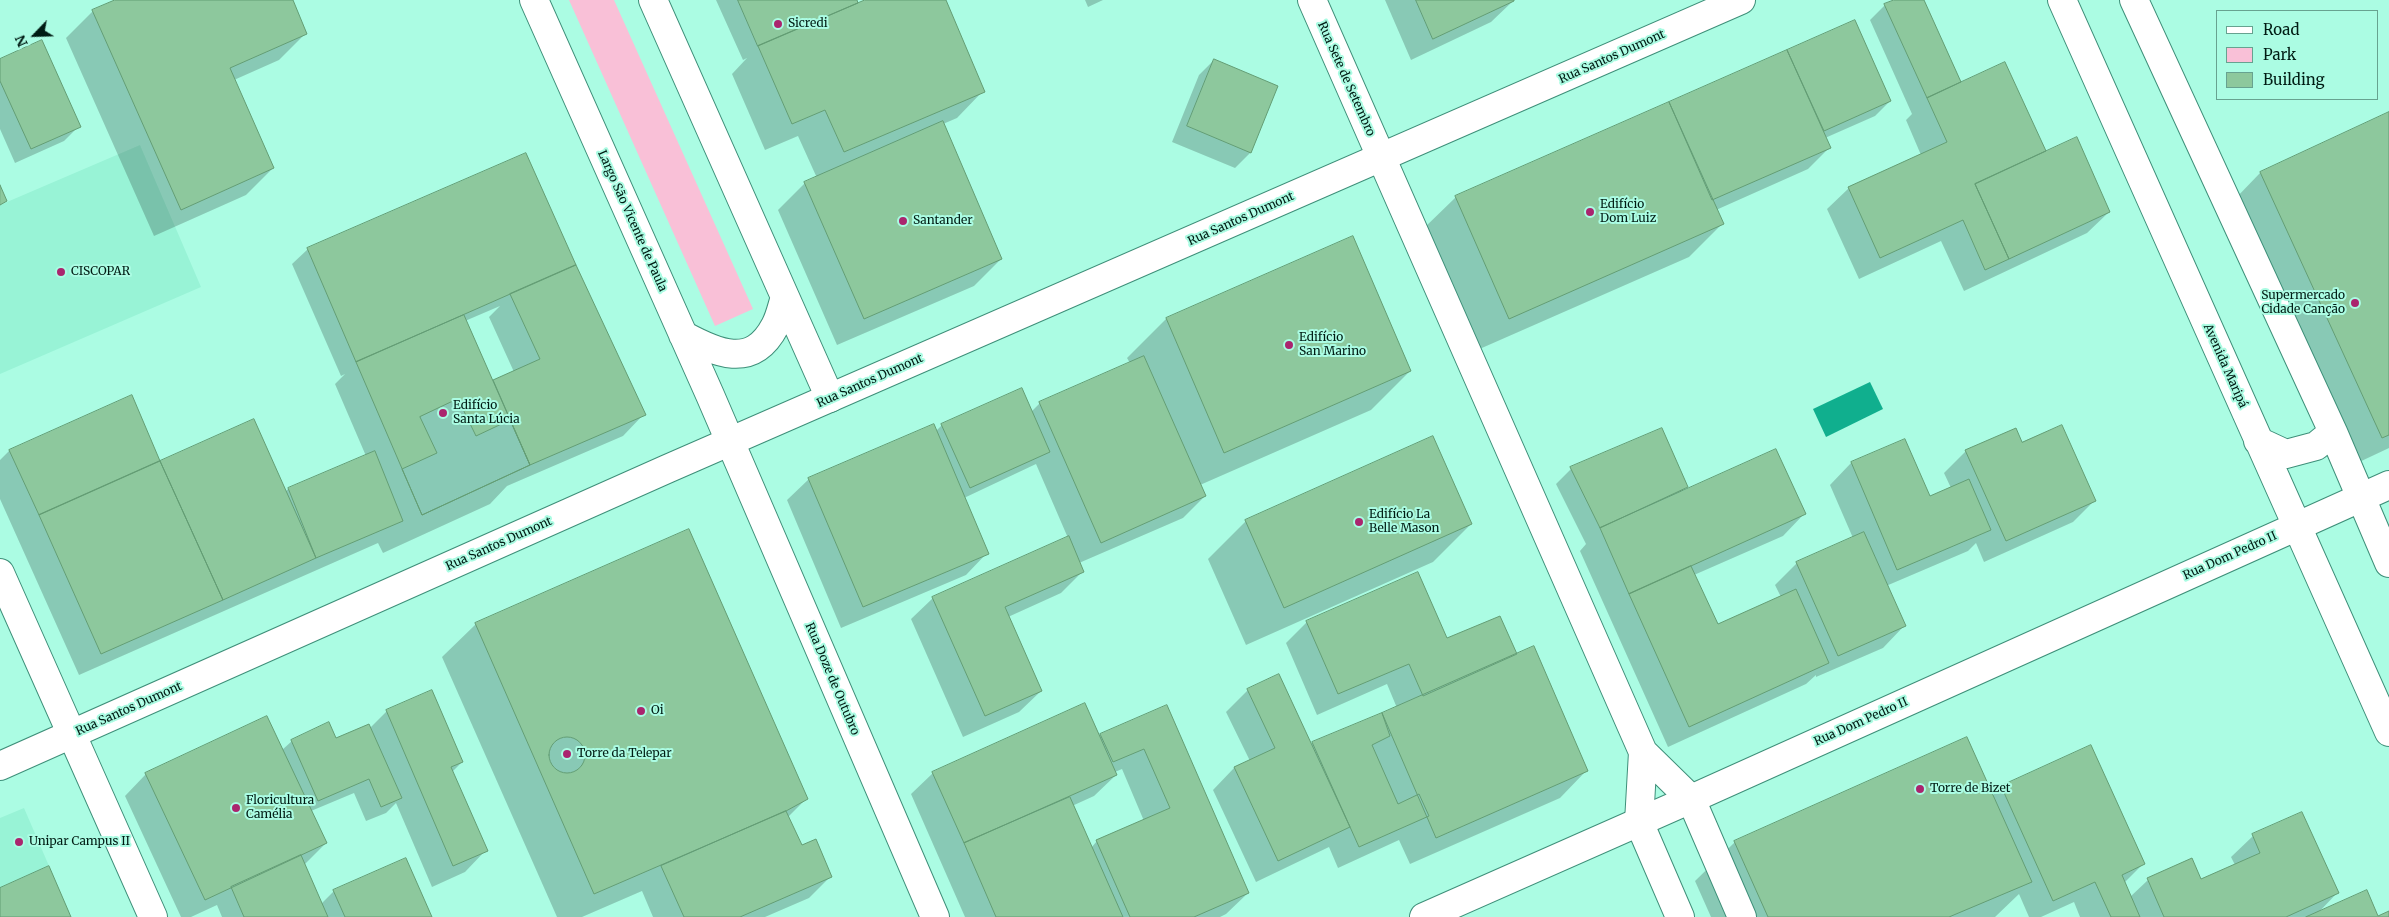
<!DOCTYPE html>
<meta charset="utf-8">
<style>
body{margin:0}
#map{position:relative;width:2389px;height:917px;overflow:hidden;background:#abfce3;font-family:Merriweather,serif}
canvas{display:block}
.legend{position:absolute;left:2216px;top:10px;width:162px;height:90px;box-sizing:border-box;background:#abfce3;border:1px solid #67a290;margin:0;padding:6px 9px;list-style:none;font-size:15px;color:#001c14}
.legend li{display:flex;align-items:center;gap:10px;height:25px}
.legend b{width:25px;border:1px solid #67a290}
.north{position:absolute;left:10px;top:10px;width:50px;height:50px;-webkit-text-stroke:4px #abfce3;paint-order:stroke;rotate:246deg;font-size:14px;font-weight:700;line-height:20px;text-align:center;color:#001c14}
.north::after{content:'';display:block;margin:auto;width:18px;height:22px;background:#001c14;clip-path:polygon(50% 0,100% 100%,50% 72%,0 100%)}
</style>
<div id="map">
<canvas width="2389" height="917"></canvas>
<ul class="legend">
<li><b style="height:6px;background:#fff"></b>Road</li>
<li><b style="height:14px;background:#f9c0d7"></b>Park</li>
<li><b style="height:14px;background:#8dc89d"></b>Building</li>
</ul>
<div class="north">N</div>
</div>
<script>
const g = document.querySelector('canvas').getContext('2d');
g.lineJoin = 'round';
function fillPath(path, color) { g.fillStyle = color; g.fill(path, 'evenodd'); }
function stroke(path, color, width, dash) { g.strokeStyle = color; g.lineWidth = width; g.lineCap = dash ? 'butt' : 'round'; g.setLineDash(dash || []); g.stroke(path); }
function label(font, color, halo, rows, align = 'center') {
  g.font = font + ' Merriweather,serif'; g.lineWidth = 4; g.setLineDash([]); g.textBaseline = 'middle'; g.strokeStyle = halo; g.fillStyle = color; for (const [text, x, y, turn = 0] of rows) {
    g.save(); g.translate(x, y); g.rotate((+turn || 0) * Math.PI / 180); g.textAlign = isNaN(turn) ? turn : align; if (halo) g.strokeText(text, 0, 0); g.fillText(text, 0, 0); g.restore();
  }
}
fillPath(new Path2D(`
 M140 145 201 287 0 374V205Z
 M24 808 49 866 71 917H0V818Z`), '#98f3d6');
fillPath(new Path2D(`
 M569 0H614L753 309 715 326Z`), '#f9c0d7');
fillPath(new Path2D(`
 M1870 382 1883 409 1826 437 1813 409Z`), '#10af8e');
fillPath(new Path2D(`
 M118 0H292L306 33 279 60 234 80 273 168 246 195 154 236 66 38 93 11Z
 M716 0H856L857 2 853 6 868 0H944L983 91 957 118 943 124 1001 259 974 286 837 345 778 210 805 183 817 178 798 136 765 150 732 74 747 58 743 60Z
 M1085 0H1103L1088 7Z
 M1385 0H1513V1L1491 22 1411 60Z
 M1897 0H1923L1960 81 1956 85 2004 63 2045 153 2109 212 2087 233 1964 291 1941 241 1859 279 1827 209 1849 188 1921 155 1906 120 1912 114 1870 20 1885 5Z
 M1855 22 1890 101 1875 116 1825 138 1830 147 1808 169 1716 210 1723 223 1689 257 1475 351 1422 230 1456 197Z
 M1214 60 1277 86 1250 153 1235 168 1172 142 1199 75Z
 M0 61 79 126 64 141 15 163 0 129Z
 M2389 114V448L2355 464 2234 200 2260 173Z
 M525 155 644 414 623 436 507 486 490 504 383 553 378 543 79 675 0 499V460L9 451 132 397 159 462 285 492 288 489 366 456 335 384 345 374 341 376 292 264 308 249ZM500 306 489 317 514 372 492 382 465 321Z
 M1166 319 1410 371 1371 410 1200 485 1205 496 1183 518 1079 563 1083 571 1061 593 1008 617 1041 691 1019 712 963 737 911 619 933 598 1068 538 1036 464 964 498 987 553 966 575 841 628 787 500 809 479 935 432 942 425 1031 412 1040 403 1130 363 1127 358Z
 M1904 440 1929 498 1951 488 1944 473 1966 451 2022 444 2095 500 2073 522 1984 562 1976 543 1968 551 1886 586 1904 626 1883 648 1816 677V675L1806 684 1668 747 1580 551 1586 544 1556 484 1571 469 1686 487 1680 493 1804 514 1783 536 1694 575 1717 626 1781 597 1775 585 1797 563 1853 538 1830 485 1851 463Z
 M1246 521 1471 524 1433 562 1246 645 1208 559Z
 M1307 622 1447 640 1516 655 1586 771 1560 798 1410 864 1399 840 1338 868 1329 847 1256 882 1213 790 1234 768 1250 761 1226 712 1248 690 1278 676 1311 744 1397 708 1387 684 1317 715 1286 643Z
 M476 624 806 799 788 817 801 847 831 876 809 898 765 917H653L642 891 582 917H557L442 657Z
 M1084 704 1100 736 1166 707 1248 893 1226 914 1220 917H965L911 794 933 773ZM1122 769 1144 821 1097 841 1091 848 1072 806 1094 796 1116 775 1115 772Z
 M387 711 462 762 452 772 486 850 465 872 432 887 396 803 386 813 366 821 354 793 311 811 326 843 304 865 321 904 334 891 431 917H222L217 905 191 917H181L125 796 146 774 282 750 292 741 336 740 370 728Z
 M2002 787 2143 864 2124 883 2130 897 2148 880H2201L2235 865 2231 857 2253 836 2302 814 2337 893 2318 913 2378 917H2080L2074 902 2041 917H2029L2019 894 1995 917H1711L1695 881 1735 842 1992 796Z`), '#0003');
const building = new Path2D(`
 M115 0H293L307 34 230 68 274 168 181 210 92 10Z
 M738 0H857L858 3 758 46Z
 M865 0H946L985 92 844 152 825 110 792 124 758 46Z
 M1416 0H1514V1L1433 39Z
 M1894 0H1924L1961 82 1927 98 1884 4Z
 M1855 20 1891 101 1824 131 1787 50Z
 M42 40 81 127 31 149 0 81V59Z
 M1787 50 1831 148 1712 200 1669 102Z
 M1214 59 1278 86 1251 153 1187 126Z
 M2005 62 2046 151 1975 184 2009 259 1985 270 1963 220 1880 258 1848 187 1947 142 1927 98Z
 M1669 102 1724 224 1509 319 1455 196Z
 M2389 112V435L2382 438 2260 172Z
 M943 121 1002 259 864 319 804 182Z
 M2077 137 2110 212 2009 259 1975 184Z
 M526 153 576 265 356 362 307 248Z
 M0 185 7 201 0 205Z
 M1353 236 1411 371 1224 453 1166 318Z
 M576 265 646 415 530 465 493 380 540 359 510 294Z
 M464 315 530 465 422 515 356 362Z
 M1144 356 1206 496 1101 543 1039 402Z
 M1022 388 1050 452 970 488 941 424Z
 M132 395 160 461 39 515 9 450Z
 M458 399 476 436 510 420 530 465 422 515 402 469 437 453 420 417Z
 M254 419 316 558 223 600 160 461Z
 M934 424 989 554 863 607 808 478Z
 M2062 425 2096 501 2006 541 1965 450 2016 428 2022 442Z
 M1662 428 1688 487 1600 528 1570 467Z
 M1433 436 1472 524 1284 608 1245 520Z
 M1905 439 1930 496 1969 479 1991 530 1897 570 1851 462Z
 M1776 449 1806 514 1629 594 1600 528Z
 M375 451 403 521 316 558 288 488Z
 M160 461 223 600 101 654 39 515Z
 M689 529 808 799 786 811 594 894 475 623Z
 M1864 532 1906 626 1838 656 1796 562Z
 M1069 536 1084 572 1005 607 1042 691 985 716 932 597Z
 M1691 566 1718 624 1796 589 1829 663 1689 727 1629 594Z
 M1418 572 1447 638 1500 616 1517 654 1423 696 1409 664 1338 694 1306 621Z
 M1534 646 1588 771 1436 838 1382 713Z
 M1279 674 1350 827 1278 861 1234 767 1275 748 1247 689Z
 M432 690 463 762 451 767 488 851 453 866 386 710Z
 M1085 703 1117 775 964 843 932 772Z
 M1167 705 1249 893 1194 917H1130L1096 840 1170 808 1144 749 1113 762 1100 734Z
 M1382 713 1390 736 1372 745 1398 804 1419 794 1429 816 1359 847 1312 742Z
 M267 716 327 843 205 900 145 773Z
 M329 722 336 738 369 724 402 798 381 807 369 779 318 801 291 740Z
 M1967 737 2032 882 1949 917H1768L1734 841Z
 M549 755a18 18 0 1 1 36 0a18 18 0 1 1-36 0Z
 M2091 745 2145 864 2122 875 2140 917H2111L2095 882 2053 901 2001 786Z
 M1070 797 1123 917H996L964 843Z
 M786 811 802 845 816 839 832 877 740 917H684L661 866Z
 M2302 812 2339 893 2286 917H2164L2147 878 2192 858 2201 879 2260 853 2252 834Z
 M301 855 328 917H244L231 887Z
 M406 858 432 917H345L333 890Z
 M49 866 71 917H0V888Z
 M2367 890 2378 916 2389 911V917H2306Z`);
fillPath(building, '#8dc89d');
stroke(building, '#639d74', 1);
const minor = new Path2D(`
 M534 0 710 395 935 917
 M653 0 830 398
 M1312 0 1643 752 1691 799 1742 917
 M683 335C716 353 752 370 775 326 780 317 782 306 785 297
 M0 573 153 917
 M1643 752 1639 822 1680 917`);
const tertiary = new Path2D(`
 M0 766 667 469 1741 0
 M1424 917 1691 799 2389 485`);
const primary = new Path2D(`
 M2062 0 2389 732
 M2134 0 2333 432 2389 563
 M2258 441 2286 454 2316 446 2333 432`);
stroke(minor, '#3e8f79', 30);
stroke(tertiary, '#3e8f79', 30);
stroke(primary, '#3e8f79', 30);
stroke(minor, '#fff', 28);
stroke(tertiary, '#fff', 28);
stroke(primary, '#fff', 28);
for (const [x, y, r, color] of [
 [778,24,5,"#aa256e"],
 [1590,212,5,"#aa256e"],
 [903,221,5,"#aa256e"],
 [61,272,5,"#aa256e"],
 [2355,303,5,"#aa256e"],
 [1289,345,5,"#aa256e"],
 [443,413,5,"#aa256e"],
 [1359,522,5,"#aa256e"],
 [641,711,5,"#aa256e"],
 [567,754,5,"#aa256e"],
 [1920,789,5,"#aa256e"],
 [236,808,5,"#aa256e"],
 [19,842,5,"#aa256e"]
]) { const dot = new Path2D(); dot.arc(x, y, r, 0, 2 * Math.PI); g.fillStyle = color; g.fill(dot); stroke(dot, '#abfce3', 2); }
label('12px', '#001c14', '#abfce3', [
 ["Sicredi",788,24],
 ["Edifício",1600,205],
 ["Dom Luiz",1600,219],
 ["Santander",913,221],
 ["CISCOPAR",71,272],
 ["Supermercado",2345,296,"right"],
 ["Cidade Canção",2345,310,"right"],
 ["Edifício",1299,338],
 ["San Marino",1299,352],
 ["Edifício",453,406],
 ["Santa Lúcia",453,420],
 ["Edifício La",1369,515],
 ["Belle Mason",1369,529],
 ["Oi",651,711],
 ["Torre da Telepar",577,754],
 ["Torre de Bizet",1930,789],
 ["Floricultura",246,801],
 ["Camélia",246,815],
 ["Unipar Campus II",29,842]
], 'left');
label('12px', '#001c14', '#abfce3', [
 ["Rua Santos Dumont",1612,57,-24],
 ["Rua Sete de Setembro",1346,79,66],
 ["Rua Santos Dumont",1241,219,-24],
 ["Largo São Vicente de Paula",632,221,66],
 ["Avenida Maripá",2225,366,66],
 ["Rua Santos Dumont",870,381,-24],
 ["Rua Santos Dumont",499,544,-24],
 ["Rua Dom Pedro II",2230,556,-24],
 ["Rua Doze de Outubro",832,679,67],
 ["Rua Santos Dumont",129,709,-24],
 ["Rua Dom Pedro II",1861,722,-24]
]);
</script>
